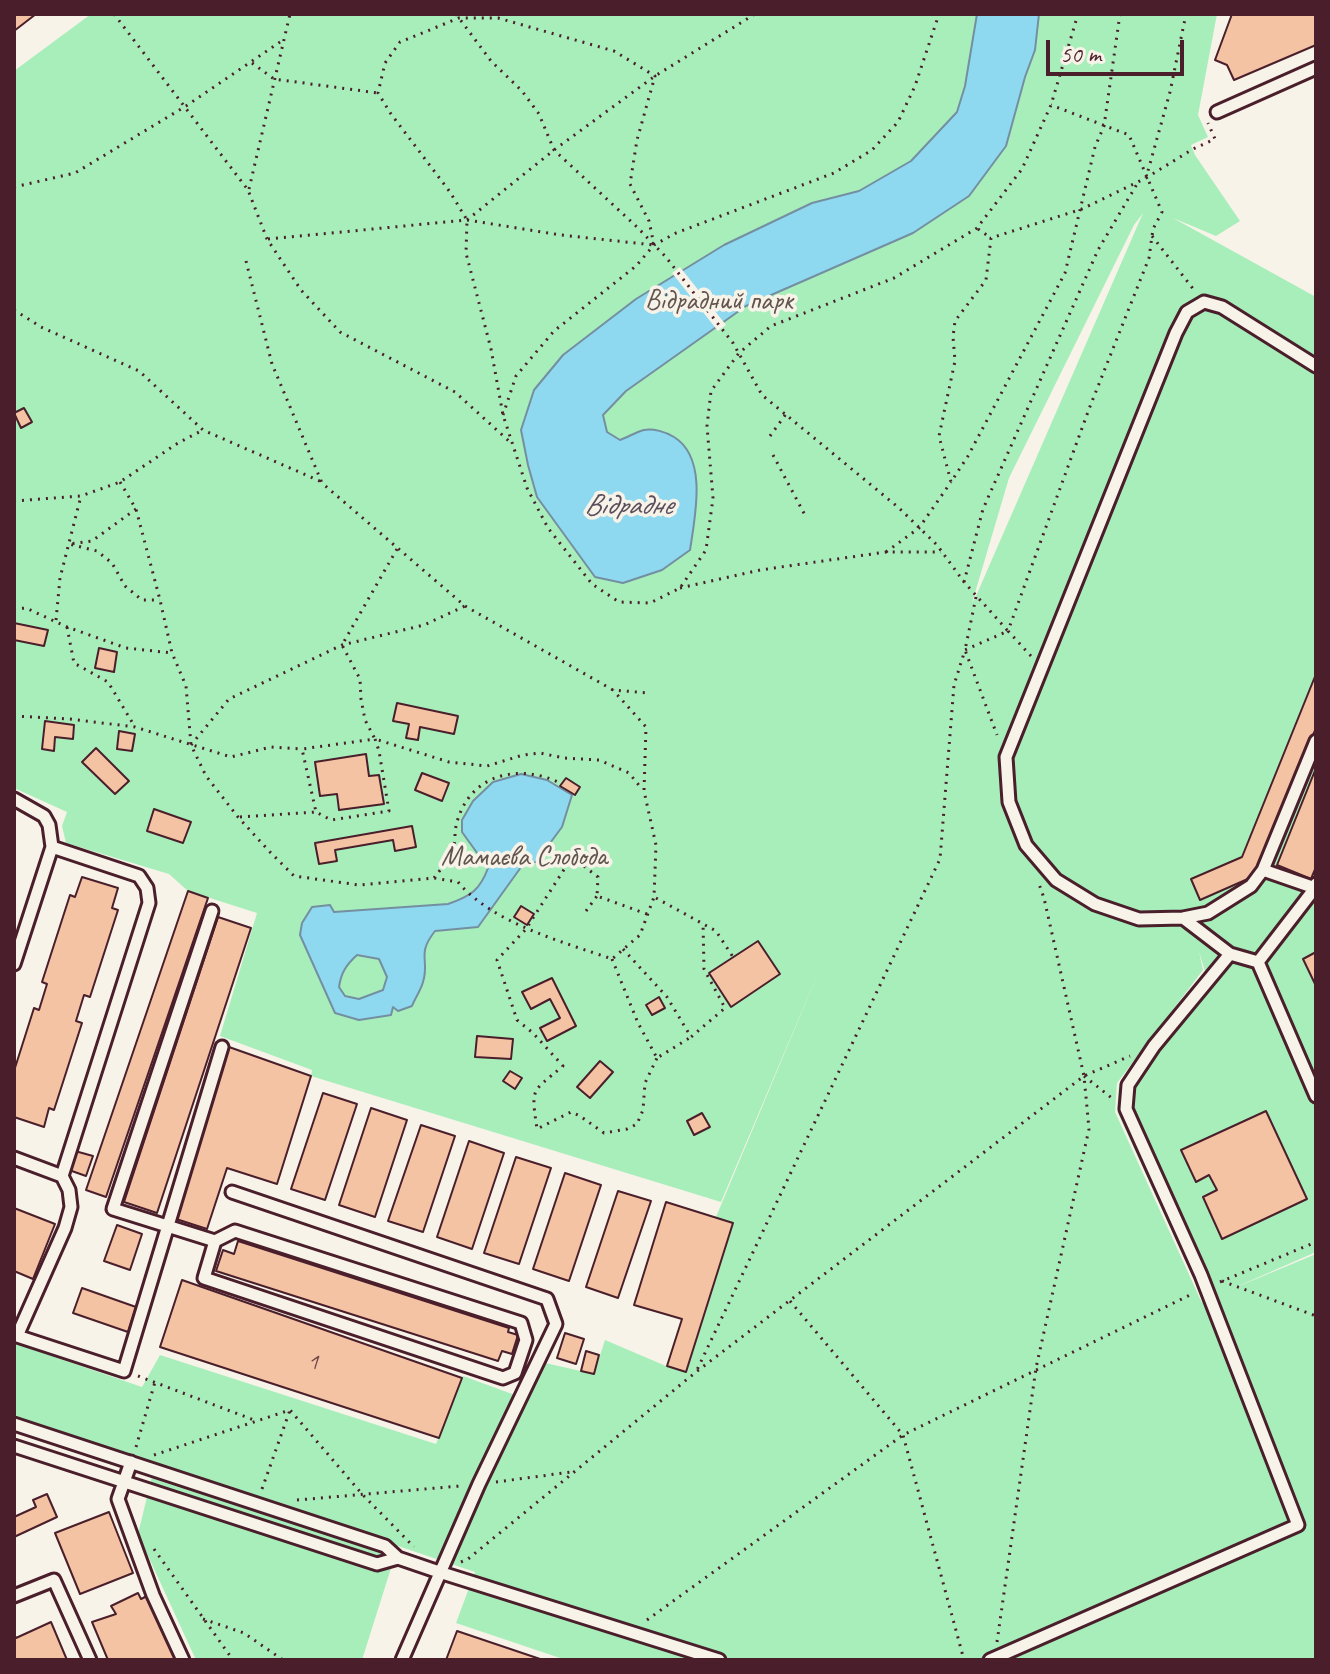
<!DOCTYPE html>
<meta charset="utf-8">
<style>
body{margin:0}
#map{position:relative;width:1330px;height:1674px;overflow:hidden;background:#f7f3e8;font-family:Caveat,sans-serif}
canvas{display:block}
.frame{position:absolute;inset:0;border:16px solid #4a1f2b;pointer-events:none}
.scale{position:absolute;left:1046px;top:40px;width:138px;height:36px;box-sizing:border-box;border:4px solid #4a1f2b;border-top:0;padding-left:10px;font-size:24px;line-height:28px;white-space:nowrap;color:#4a1f2b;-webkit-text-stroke:6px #f7f3e8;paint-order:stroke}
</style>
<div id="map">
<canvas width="1330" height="1674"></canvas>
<div class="frame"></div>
<div class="scale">50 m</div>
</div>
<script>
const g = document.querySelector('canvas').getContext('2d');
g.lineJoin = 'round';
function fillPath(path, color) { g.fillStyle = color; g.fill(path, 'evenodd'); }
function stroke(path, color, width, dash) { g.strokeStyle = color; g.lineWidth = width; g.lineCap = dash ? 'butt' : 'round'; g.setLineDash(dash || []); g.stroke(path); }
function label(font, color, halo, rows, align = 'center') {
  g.font = font + ' Caveat,sans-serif'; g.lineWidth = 7; g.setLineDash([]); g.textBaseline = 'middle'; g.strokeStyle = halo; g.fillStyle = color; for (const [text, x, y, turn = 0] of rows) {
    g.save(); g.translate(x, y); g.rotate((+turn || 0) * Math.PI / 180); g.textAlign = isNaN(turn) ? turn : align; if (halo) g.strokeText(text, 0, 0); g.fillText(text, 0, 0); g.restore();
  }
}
fillPath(new Path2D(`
 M91 14H1217L1198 115 1208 137 1191 145 1195 155 1240 221 1216 236 1173 218 1316 297V1252L1227 1291 1316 1254V1660H566L456 1623 475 1572 398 1546 362 1660H196L138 1534 155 1464 14 1416V1343L142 1387 160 1355 436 1444 463 1376 515 1395 532 1360 594 1374 605 1340 666 1366 686 1372 733 1223 716 1217 821 966 721 1202 311 1076 312 1070 220 1036 257 913 188 891 169 874 66 843 62 826 67 812 14 788V71ZM1143 213 976 596 972 603 1009 478 1134 225ZM1199 952 1205 971 1119 1084 1117 1111 1204 1301 1202 1303 1115 1112 1117 1083 1203 970Z`), '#a8eebb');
const water = new Path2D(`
 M977 14H1039L1035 50 1025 77 1006 146 969 196 913 233 746 306 626 391 603 415 607 432 620 440C628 437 636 432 644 430 653 428 666 432 674 437 708 458 695 516 690 550L662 570 623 583 595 577 537 497 528 465 521 430 534 390 563 355 636 299 724 245 812 203 859 191 911 161 957 112 965 86Z
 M521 774 547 780 572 795 562 827 536 862 524 863 478 927 435 931C416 955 430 960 423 982 421 990 415 998 412 1006L398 1011 393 1007 391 1015 359 1020 335 1013 300 935 302 923 312 907 330 905 334 912 448 904C471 896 480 890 488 868L462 832V820L473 801 493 782ZM357 955 379 959 387 977 383 990 359 999 345 996 339 987C341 973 346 965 357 955Z`);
fillPath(water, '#8fd9f0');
stroke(water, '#738fa1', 2);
fillPath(new Path2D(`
 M680 267 726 325 718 331 672 273Z`), '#f7f3e8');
const building = new Path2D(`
 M14 14H36L14 31Z
 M1232 14H1316V45L1234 80 1227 65 1215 60Z
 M24 408 32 422 21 428 14 413Z
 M14 623 48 630 44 646 14 640Z
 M99 648 117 652 114 672 95 668Z
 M1316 674V728L1259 867 1250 878 1200 900 1191 879 1242 857Z
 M397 703 458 716 454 734 420 727 418 740 406 738 409 724 393 721Z
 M45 721 74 725 73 739 55 737 54 751 42 749Z
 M119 731 135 734 132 751 117 749Z
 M96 748 129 781 115 794 82 762Z
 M366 754 369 776 379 775 384 804 339 810 337 794 320 796 315 762Z
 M1316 768V867L1311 879 1277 865Z
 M422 773 449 783 442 801 415 790Z
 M566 778 580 787 575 795 560 786Z
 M154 809 191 822 183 843 147 831Z
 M412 826 416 847 395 851 393 840 335 850 337 861 319 864 315 843Z
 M82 877 118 888 112 908 118 910 90 997 84 995 76 1021 82 1023 54 1110 49 1108 44 1127 14 1117V1071L34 1008 39 1010 47 984 42 982 70 895 75 897Z
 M188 891 208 898 106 1197 86 1190Z
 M521 906 534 914 527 925 514 917Z
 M218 917 251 928 157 1213 124 1202Z
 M758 941 780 974 731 1007 709 973Z
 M1316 952V986L1303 959Z
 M552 978 576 1026 547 1041 540 1028 560 1018 550 999 531 1009 522 992Z
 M659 997 665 1008 652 1015 646 1005Z
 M477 1036 513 1039 511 1059 475 1057Z
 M229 1047 311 1076 277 1184 227 1168 207 1229 173 1218Z
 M600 1061 613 1072 590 1098 577 1087Z
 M510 1071 522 1078 515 1089 503 1081Z
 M323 1093 357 1104 325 1200 291 1189Z
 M371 1108 407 1120 375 1217 339 1205Z
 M1266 1111 1307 1199 1222 1239 1203 1197 1217 1190 1209 1175 1196 1182 1181 1150Z
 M702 1113 710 1127 694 1135 687 1121Z
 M421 1125 455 1136 423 1232 388 1221Z
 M469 1141 504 1153 472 1249 437 1237Z
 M75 1151 93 1156 86 1176 69 1170Z
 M516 1157 551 1168 519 1264 484 1253Z
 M565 1173 601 1185 569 1281 533 1269Z
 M618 1191 651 1201 618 1298 586 1287Z
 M666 1202 733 1223 686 1372 667 1366 682 1319 634 1305Z
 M14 1208 55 1224 33 1279 14 1271Z
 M117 1225 142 1234 130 1270 104 1261Z
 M238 1241 509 1328 508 1332 518 1335 512 1354 502 1351 498 1361 216 1271 223 1250 234 1254Z
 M182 1280 462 1378 439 1438 160 1347Z
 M82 1288 136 1307 128 1332 73 1313Z
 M565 1333 584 1339 576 1364 557 1358Z
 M586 1351 599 1355 594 1374 581 1371Z
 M47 1494 57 1517 14 1537V1517L36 1507 33 1500Z
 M109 1512 133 1573 80 1594 55 1533Z
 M138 1593 141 1599 149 1595 177 1660H108L92 1622 116 1614 111 1606Z
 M51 1622 67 1660H14V1634L16 1638Z
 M457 1631 543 1660H446Z`);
fillPath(building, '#f4c3a4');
stroke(building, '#4a1f2b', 2);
const lane = new Path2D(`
 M1217 112 1316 68
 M1316 366 1222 307 1204 302 1187 312 1176 333 1006 757 1009 802 1026 845 1056 880 1095 904 1139 919 1183 918 1208 913 1251 886 1263 870 1316 741
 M14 799 44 816 49 825 52 847 14 964
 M1263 870 1315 888 1316 884
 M212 911 113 1209 215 1241 235 1231 521 1323 526 1340 515 1373 503 1378 204 1278 215 1241
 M1183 918 1230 954
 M1258 962 1315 888
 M14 1158 62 1176 149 903 147 888 139 876 52 847
 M232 1192 547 1299 556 1324 479 1484 402 1660
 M14 1335 124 1371 222 1047
 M17 1336 65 1228 71 1207 69 1190 62 1176
 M14 1424 385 1546 398 1558 439 1572 719 1660
 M14 1446 377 1564 398 1558
 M131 1462 118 1499 153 1595 183 1660
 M14 1596 54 1580 90 1660
 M990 1660 1298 1525 1201 1275 1126 1109 1128 1085 1154 1046 1230 954 1258 962 1316 1096`);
stroke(lane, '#4a1f2b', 17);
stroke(new Path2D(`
 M114 14 248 190 267 239 301 290 340 332 455 392 510 442
 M456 14 491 61 522 91 539 114 554 150 637 227 665 256 733 343 762 395 899 508 937 545 964 582 1008 631 965 650 954 685 940 859 696 1372
 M1120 14 1104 126 1095 147 1065 273 968 456 951 482 939 436 955 361 953 337 955 321 986 280 991 238 1082 209 1146 178 1170 92 1186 14
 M252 63 274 79 378 93
 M1146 178 1193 149 1215 139 1208 123
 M14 187 75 173 186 106 283 40
 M249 189 290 14
 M467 220 554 150 655 76 755 14
 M978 229 991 238
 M1152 236 1194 290
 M268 239 467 220 561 235 654 245
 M654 245 649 221 630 184 637 140 655 76 614 51 498 18H459L400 42 385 63 378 93 391 114 450 192 467 220 466 253 491 349 503 415 527 488 548 528 592 584 619 602 650 603 680 588 706 550 713 498 707 426 711 391 739 353 771 326 894 278 977 228 1022 169 1051 105 1078 14
 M246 261 272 364 322 483 465 606 613 690 648 693
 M14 310 41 327 139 371 203 430 322 482
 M503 415 516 376 554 331 636 266 654 245 676 233 834 173 872 150 898 122 915 86 939 14
 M770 436 786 414
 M773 455 806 517
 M120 482 136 509 160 600 172 653 186 686 191 745 206 776 238 817 269 851 294 876 359 885 434 878 458 882C492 923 563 942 612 959L640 935 654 897 656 845 644 791 646 727 613 690
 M14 501 81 496 120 482 178 443 203 430
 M136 509 92 541 69 544 97 551 112 563 125 586 142 600H160
 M397 549 342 645 360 679 361 699 365 720 375 739 449 762 487 766 523 755 540 753 564 758 599 760 629 773 642 789
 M886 552 919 528 951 482
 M964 582 983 509 1098 250 1137 184
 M680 588 760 570 886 552H941
 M976 597 965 650 997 735
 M14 609 26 608 67 627 126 648 172 653
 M56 620 60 578 81 496
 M67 627 74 663 108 682 135 727
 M1031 656 1008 631 1089 409 1149 258 1153 229 1162 212 1129 135 1051 105
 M14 716 70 719 135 727 231 757 271 747 302 749
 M375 739 379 751 389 811 331 820 316 812 302 749Z
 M191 745 229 699 342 645 424 625 465 606
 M240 817 316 812
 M434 878C440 870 448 861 452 852 456 843 454 831 457 822 470 775 517 763 558 782
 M656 898 716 931 733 957
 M586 911 597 896
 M647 914 597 896 598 877 572 857 526 929 497 960 517 1020 533 1033 563 1066C531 1093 531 1087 537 1129L571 1112 580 1116 604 1133 627 1129 637 1124 643 1110 645 1083 657 1058
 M623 949 667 997 691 1037 725 1008 704 969 703 923
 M612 959 638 1023 657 1058 691 1037
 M1084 1076 1113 1099
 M1222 1281 1316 1316
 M1220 1282 1316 1242
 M790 1301 903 1435 964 1660
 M138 1376 254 1420
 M136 1447 155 1382
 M154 1455 290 1410 362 1494 414 1547
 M496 1482 571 1472
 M262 1489 290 1410
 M297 1500 460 1486
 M154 1549 233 1660
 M461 1562 468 1559 696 1372 1084 1076 1130 1056
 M203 1619 244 1633 283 1660
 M647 1620 903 1435 1194 1293
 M997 1642 1036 1368 1089 1129 1084 1076 1044 898 1039 884`), '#4a1f2b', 3, [2, 6]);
stroke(lane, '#f7f3e8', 11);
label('24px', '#744849', null, [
 ["1",313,1363]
]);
label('28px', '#62534f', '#f7f3e8', [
 ["Відрадний парк",719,302],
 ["Мамаєва Слобода",524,858]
]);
label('italic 30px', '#5b4e5c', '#f7f3e8', [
 ["Відрадне",628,506]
]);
</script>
